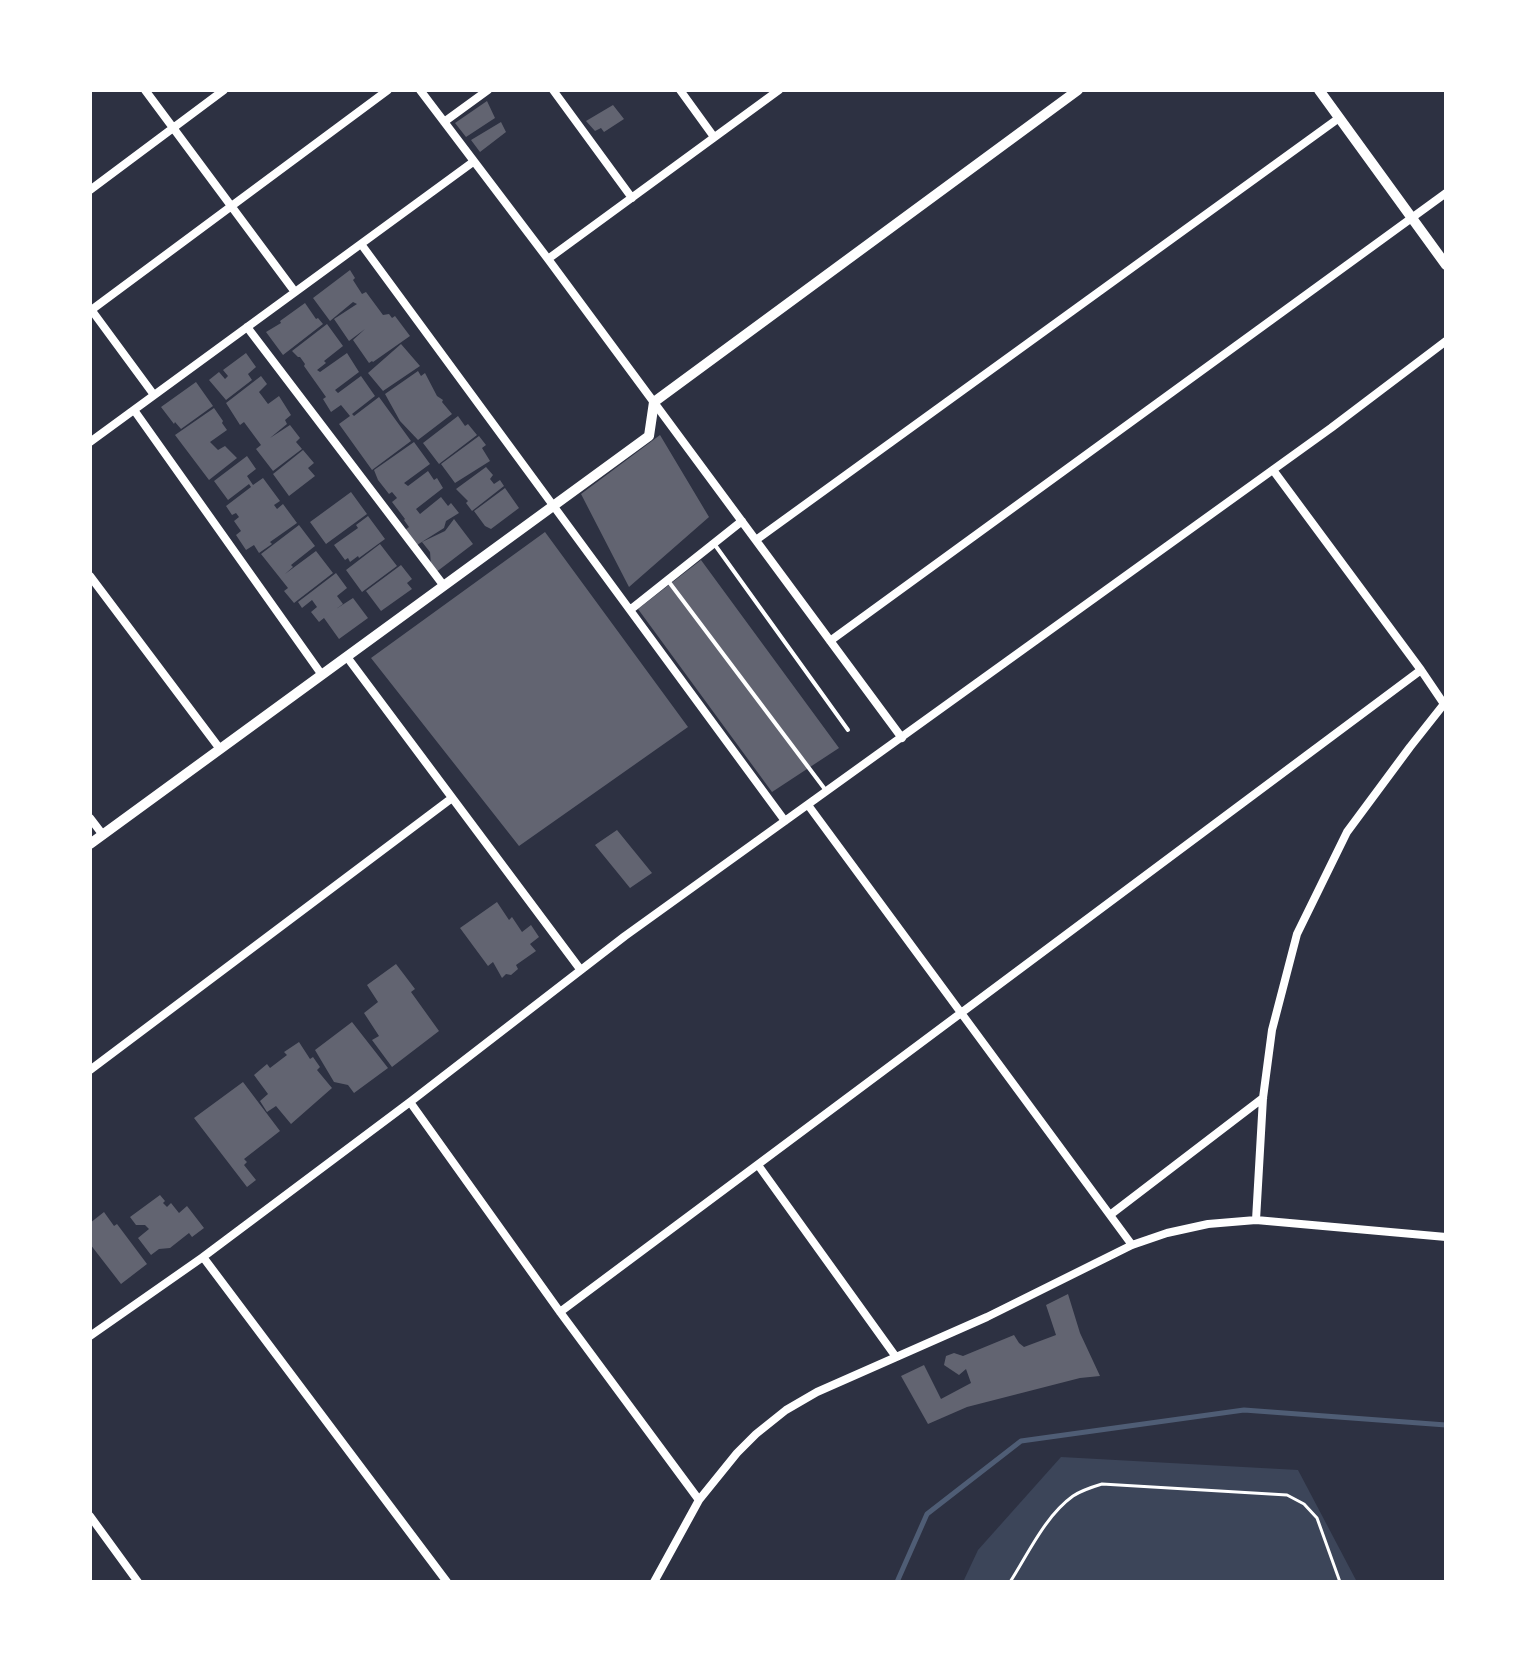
<!DOCTYPE html>
<style>
body{margin:0}
#map{position:relative;width:1536px;height:1672px;overflow:hidden;background:#2d3142;font-family:"Archivo Narrow",sans-serif}
canvas{display:block}
.frame{position:absolute;inset:0;border:92px solid #fff;pointer-events:none}
</style>
<div id="map">
<canvas width="1536" height="1672"></canvas>
<div class="frame"></div>
</div>
<script>
const g = document.querySelector('canvas').getContext('2d');
g.lineJoin = 'round';
function fillPath(path, color) { g.fillStyle = color; g.fill(path, 'evenodd'); }
function stroke(path, color, width, dash) { g.strokeStyle = color; g.lineWidth = width; g.lineCap = dash ? 'butt' : 'round'; g.setLineDash(dash || []); g.stroke(path); }
fillPath(new Path2D(`
 M1061 1457 1298 1470 1357 1582H963L978 1550Z`), '#3c4559');
stroke(new Path2D(`
 M897 1582 927 1514 1021 1441 1244 1410 1446 1425`), '#4f5d75', 5);
fillPath(new Path2D(`
 M487 101 495 118 466 137 455 123Z
 M613 105 624 119 604 132 601 128 595 131 586 121Z
 M501 122 506 132 480 152 471 140Z
 M350 270 355 278 353 280 362 294 366 292 383 315 389 314 392 318 395 316 410 336 373 362 372 361 369 363 353 340 365 329 349 341 334 319 357 304 353 302 330 321 313 298Z
 M305 303 316 319 318 318 323 324 283 355 266 332 281 323 280 321Z
 M327 324 343 346 324 361 326 363 317 370 320 372 347 353 359 372 335 390 338 393 361 376 375 396 352 414 354 416 379 397 411 441 372 470 339 424 350 416 341 405 331 412 323 399 326 397 304 366 305 364 300 357H298L292 351Z
 M401 344 420 366 383 391 368 373Z
 M246 353 256 367 248 374 252 380 226 400 209 380 219 372 225 379 228 376 223 370Z
 M418 371 421 376 425 373 437 396 443 400 442 402 452 414 418 440 400 421 385 394Z
 M261 376 267 384 259 392 268 404 279 396 291 415 285 420 287 424 270 438 290 425 300 438 296 442 302 449 273 471 256 449 261 445 244 422 240 425 226 403Z
 M196 382 213 406 181 429 175 422 174 424 161 407Z
 M214 408 223 421 222 423 227 430 210 442 218 450 225 446 237 458 209 480 175 435Z
 M458 416 465 426 468 424 477 435 439 464 423 443Z
 M660 435 709 517 629 587 581 494Z
 M479 436 486 445 482 448 490 461 455 483 441 464Z
 M414 442 430 464 404 483 408 486 428 471 434 480 437 478 443 488 416 509 420 514 441 497 448 506 451 503 459 513 446 521 444 528 417 545 405 530 409 527 404 520 405 519 392 502 397 498 392 492 389 494 378 480 374 470Z
 M303 450 314 463 308 468 315 476 289 496 273 474Z
 M247 456 256 469 247 476 253 485 263 478 280 501 274 505 277 509 283 504 297 523 270 542 272 544 259 553 254 545 246 550 236 535 241 531 234 521 239 517 236 513 232 515 226 506 251 487 249 484 228 500 214 481Z
 M486 467 493 475 490 479 494 484 500 480 504 486 472 511 466 503 468 501 456 489Z
 M505 488 519 508 491 529 485 526 474 511Z
 M351 492 367 514 326 544 310 522Z
 M368 516 385 539 359 558 358 556 350 562 348 558 345 560 334 545 358 528 356 525Z
 M454 519 473 544 435 573 431 565 430 552 422 542 445 531Z
 M299 525 315 546 291 565 293 567 285 574 316 551 333 573 294 603 284 591 288 588 261 554Z
 M545 532 688 727 519 846 371 658Z
 M380 544 397 566 362 592 346 570Z
 M701 560 839 748 772 792 638 609Z
 M401 565 412 579 407 583 412 589 381 611 366 591Z
 M336 573 347 588 337 596 343 604 336 609 353 598 368 618 339 639 324 618 319 622 311 612 317 607 312 600 302 608 298 602Z
 M617 830 652 873 630 888 595 845Z
 M497 902 509 920 512 917 522 932 531 925 539 937 530 944 536 951 516 965 518 969 511 975 506 974 502 978 493 962 488 966 460 928Z
 M396 964 415 989 411 992 439 1031 392 1067 372 1040 379 1036 364 1013 378 1002 367 985Z
 M352 1022 388 1068 354 1093 348 1085 334 1082 315 1050Z
 M299 1042 310 1059 313 1057 320 1067 317 1070 332 1088 291 1124 276 1106 267 1112 260 1101 268 1094 254 1075 267 1064 270 1068 287 1055 284 1052Z
 M243 1082 280 1131 244 1159 247 1162 244 1165 256 1180 247 1187 194 1118Z
 M160 1195 165 1201 163 1203 167 1207 171 1203 179 1213 187 1206 204 1228 192 1237 189 1233 170 1248 159 1249 151 1255 138 1238 149 1229 145 1225H136L130 1217Z
 M104 1212 114 1226 117 1224 147 1264 121 1284 90 1244V1223Z
 M1068 1294 1080 1333 1100 1376 1080 1378 967 1407 928 1424 901 1376 924 1365 941 1399 971 1383 966 1369 959 1375 944 1365 946 1356 954 1353 963 1356 1014 1335 1019 1343 1024 1347 1056 1335 1046 1305Z`), '#626471');
stroke(new Path2D(`
 M1010 1582C1028 1554 1045 1516 1073 1496 1082 1490 1092 1487 1102 1484L1287 1495 1304 1504 1317 1518 1340 1582`), '#fff', 3);
stroke(new Path2D(`
 M715 545 848 730
 M669 582 827 792`), '#fff', 4);
stroke(new Path2D(`
 M145 90 295 292
 M420 90 548 259 902 738
 M553 90 632 198
 M680 90 714 137
 M444 122 488 90
 M90 190 224 90
 M361 244 785 821
 M548 259 779 90
 M90 308 154 395
 M90 311 388 90
 M247 327 444 586
 M134 410 322 675
 M90 442 473 162
 M756 540 1339 118
 M90 576 220 749
 M630 610 742 521
 M830 641 1446 193
 M347 657 580 969
 M808 805 1132 1245
 M90 818 103 835
 M90 1070 452 798
 M410 1102 560 1312 699 1500
 M758 1165 896 1357
 M1110 1215 1263 1098
 M1256 1220 1263 1098 1272 1030 1297 934 1347 832 1410 747 1444 704 1421 670 1273 470
 M203 1257 447 1582
 M560 1312 1421 670
 M90 1336 203 1257 410 1102 625 936 1331 428 1446 341
 M90 1516 138 1582
 M654 1582 699 1500 737 1453 756 1434 786 1410 817 1392 987 1317 1132 1245 1167 1233 1208 1224 1256 1220 1446 1237`), '#fff', 8);
stroke(new Path2D(`
 M1319 90 1446 265
 M90 844 649 436 654 402 1078 90`), '#fff', 10);
</script>
